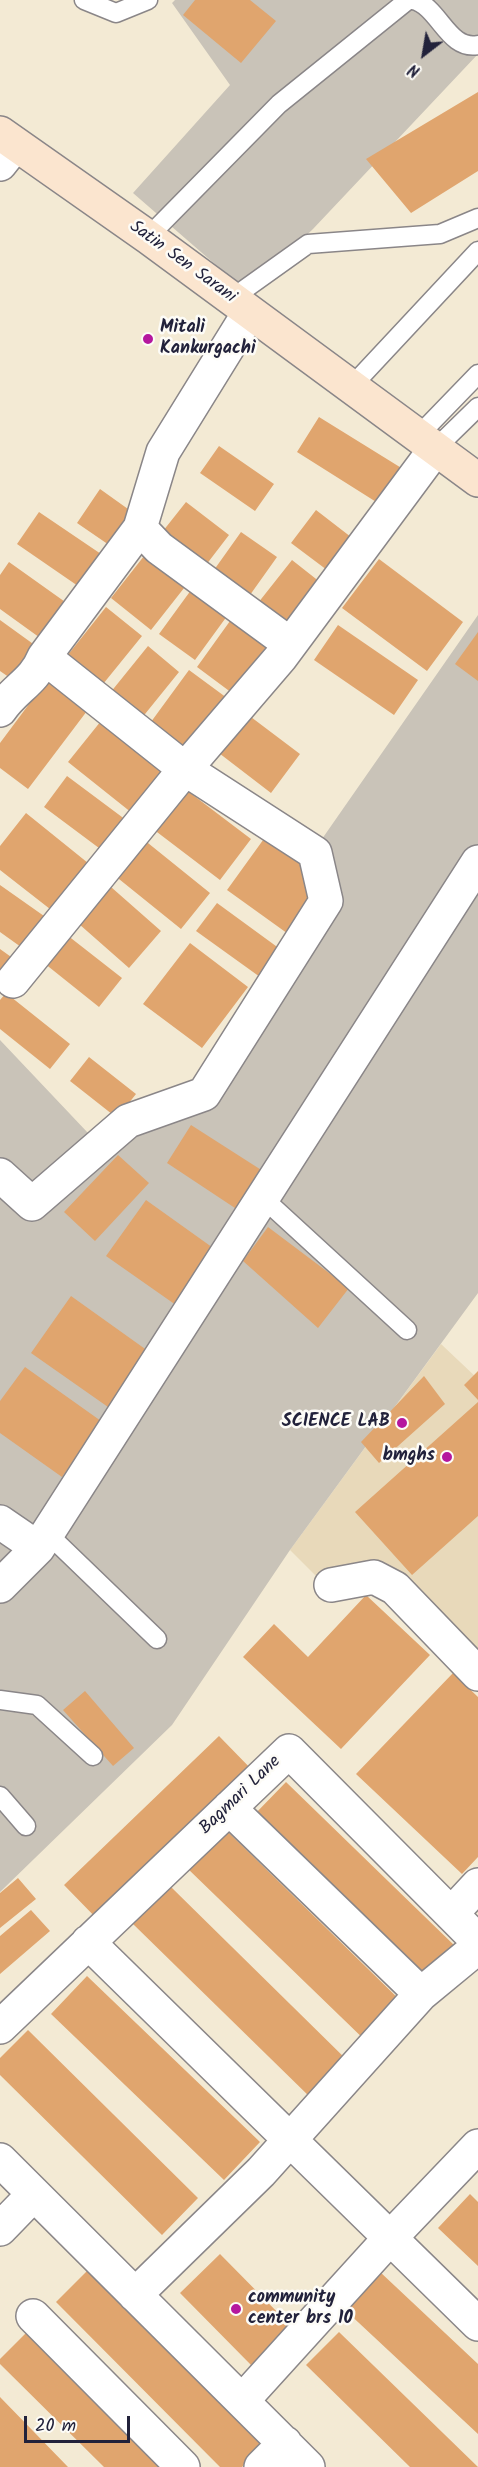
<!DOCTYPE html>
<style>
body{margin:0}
#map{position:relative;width:478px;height:2467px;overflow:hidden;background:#f3ead4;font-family:Kalam,sans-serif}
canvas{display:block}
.north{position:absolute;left:394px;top:24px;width:60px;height:60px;-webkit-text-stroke:4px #fdfcf7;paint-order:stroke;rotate:211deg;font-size:16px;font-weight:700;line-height:24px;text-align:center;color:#22223b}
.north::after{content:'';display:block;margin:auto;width:21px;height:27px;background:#22223b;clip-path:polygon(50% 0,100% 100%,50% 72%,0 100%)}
.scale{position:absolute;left:24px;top:2416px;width:106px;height:27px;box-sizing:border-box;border:3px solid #22223b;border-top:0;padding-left:8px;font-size:18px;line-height:21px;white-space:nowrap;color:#22223b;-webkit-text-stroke:4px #fdfcf7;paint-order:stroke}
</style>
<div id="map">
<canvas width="478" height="2467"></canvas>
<div class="north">N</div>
<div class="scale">20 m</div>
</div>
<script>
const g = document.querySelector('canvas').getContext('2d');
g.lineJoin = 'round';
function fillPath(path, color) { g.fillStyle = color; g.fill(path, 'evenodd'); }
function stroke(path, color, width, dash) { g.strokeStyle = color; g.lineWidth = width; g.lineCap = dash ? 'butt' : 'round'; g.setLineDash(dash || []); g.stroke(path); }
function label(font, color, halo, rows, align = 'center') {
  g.font = font + ' Kalam,sans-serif'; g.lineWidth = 5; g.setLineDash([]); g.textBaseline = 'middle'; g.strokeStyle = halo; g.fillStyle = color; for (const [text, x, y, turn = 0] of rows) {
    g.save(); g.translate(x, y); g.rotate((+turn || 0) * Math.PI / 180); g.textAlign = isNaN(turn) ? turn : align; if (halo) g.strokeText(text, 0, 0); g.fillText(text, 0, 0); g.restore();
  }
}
fillPath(new Path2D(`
 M441 1344 478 1379V1658L380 1565 318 1578 290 1550Z`), '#e8d9ba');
fillPath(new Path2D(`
 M175 0H478V54L313 229 247 292 133 193 230 85 172 3Z
 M478 615V1293L290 1550 172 1725 0 1892V1040L106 1152 196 1097 330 899 315 849Z`), '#c9c3b8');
fillPath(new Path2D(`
 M195 0H250L276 21 241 63 183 15Z
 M478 92V171L411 213 366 159Z
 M319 417 403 469 381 505 297 452Z
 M219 446 274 484 255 511 200 473Z
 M100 489 135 514 112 547 77 523Z
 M186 502 229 535 206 565 163 531Z
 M316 510 360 544 335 576 291 543Z
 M39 512 101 554 78 586 17 544Z
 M241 532 277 557 250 595 214 570Z
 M148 551 188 583 151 630 111 598Z
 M379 559 463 622 427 671 342 608Z
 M292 560 325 586 290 629 258 603Z
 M9 562 68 604 43 640 0 609V575Z
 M194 586 230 612 195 660 159 634Z
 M106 607 142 636 99 689 63 661Z
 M0 620 36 646 13 680 0 671Z
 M230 621 266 647 232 693 197 667Z
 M338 625 418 680 394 715 314 660Z
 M478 632V681L455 664Z
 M148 646 179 672 141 719 110 693Z
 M189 670 227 698 185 754 148 726Z
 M47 680 87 711 28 789 0 768V743Z
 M243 711 300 754 271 793 215 750Z
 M101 721 165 773 132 813 68 762Z
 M67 776 126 820 103 851 44 807Z
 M185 789 251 839 220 880 153 829Z
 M26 813 88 863 50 909 0 870V846Z
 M271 829 311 857 314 902 291 936 227 890Z
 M143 839 210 893 181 929 114 875Z
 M0 885 44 916 21 947 0 932Z
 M111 887 161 931 129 968 79 924Z
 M217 903 280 949 260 977 196 931Z
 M67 935 122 978 99 1007 44 963Z
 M190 943 248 987 202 1048 143 1004Z
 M0 949 14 959 0 979Z
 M6 993 70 1044 50 1069 0 1029V1000Z
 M89 1057 136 1094 117 1118 70 1081Z
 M191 1125 266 1173 241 1212 167 1163Z
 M118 1155 149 1183 95 1241 64 1212Z
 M146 1200 223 1255 183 1310 106 1256Z
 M268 1227 349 1288 318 1328 243 1261Z
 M71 1296 148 1351 108 1407 31 1353Z
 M25 1367 101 1421 62 1477 0 1433V1401Z
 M478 1371V1400L464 1385Z
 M424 1376 445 1404 379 1463 361 1442Z
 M478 1402V1516L412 1575 355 1512Z
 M366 1595 430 1655 341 1749 243 1657 274 1624 308 1657Z
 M453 1673 478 1697V1857L462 1874 356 1774Z
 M85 1691 134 1748 113 1766 63 1710Z
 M219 1736 256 1774 101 1923 64 1885Z
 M286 1782 457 1948 423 1982 253 1816Z
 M225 1829 408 2008 371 2046 187 1868Z
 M18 1878 36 1899 0 1928V1893Z
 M171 1887 351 2064 314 2101 133 1924Z
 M31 1910 50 1931 0 1974V1936Z
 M87 1976 260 2142 224 2180 51 2014Z
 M28 2030 198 2198 162 2235 0 2075V2058Z
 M470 2194 478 2202V2266L438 2228Z
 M220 2254 291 2326 251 2365 180 2293Z
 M92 2266 267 2442 242 2467H220L56 2302Z
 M379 2271 478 2364V2434L344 2309Z
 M34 2325 178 2467H104L0 2364V2359Z
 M339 2332 478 2467H410L306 2365Z
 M0 2397 68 2467H0Z`), '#e0a56e');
const lane = new Path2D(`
 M84 0 116 13 148 0
 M413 0C439 6 448 51 478 45
 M148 237 279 104 408 0
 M231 299 308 244 440 234 478 218
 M351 387 478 251
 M419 435 478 374
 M436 448 478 407
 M263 1198 407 1330
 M47 1533 157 1639
 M0 1700 37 1705 93 1756
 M0 1796 26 1826`);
const street = new Path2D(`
 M0 164 15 145
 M140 528 159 548 290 644
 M0 710C15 688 34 682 44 657L140 528 163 452 249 313
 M13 981 185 769 281 657 436 448
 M0 1175 32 1204 128 1121 204 1094 326 901 315 853 185 769 44 657
 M0 1522 38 1548
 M331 1585 374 1577 395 1588 478 1674
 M0 1586 38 1548 478 862
 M229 1808 421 1994
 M451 1914 478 1885
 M88 1942 478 2324
 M0 2027 289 1751 478 1941
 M0 2160 308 2467
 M0 2229 34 2194
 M135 2295 261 2172 421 1994 478 1947
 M33 2316 183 2467
 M242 2401 390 2238 478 2146
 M261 2467 285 2443`);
const secondary = new Path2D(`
 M0 133 148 237 478 480`);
stroke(lane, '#8a8688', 21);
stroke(street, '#8a8688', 36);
stroke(secondary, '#8a8688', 36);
stroke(lane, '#fff', 18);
stroke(street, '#fff', 33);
stroke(secondary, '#fbe5cf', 33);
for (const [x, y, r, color] of [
 [148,339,6,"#b5179e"],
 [402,1423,6,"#b5179e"],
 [447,1457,6,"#b5179e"],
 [236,2309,6,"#b5179e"]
]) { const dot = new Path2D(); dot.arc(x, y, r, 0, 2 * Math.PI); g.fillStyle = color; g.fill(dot); stroke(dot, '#fdfcf7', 2); }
label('18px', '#22223b', '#fdfcf7', [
 ["Satin Sen Sarani",182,263,36],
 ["Bagmari Lane",241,1796,-44]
]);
label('bold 18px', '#22223b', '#fdfcf7', [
 ["Mitali",160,329],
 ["Kankurgachi",160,350],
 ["SCIENCE LAB",390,1423,"right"],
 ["bmghs",435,1457,"right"],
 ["community",248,2299],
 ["center brs 10",248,2320]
], 'left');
</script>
